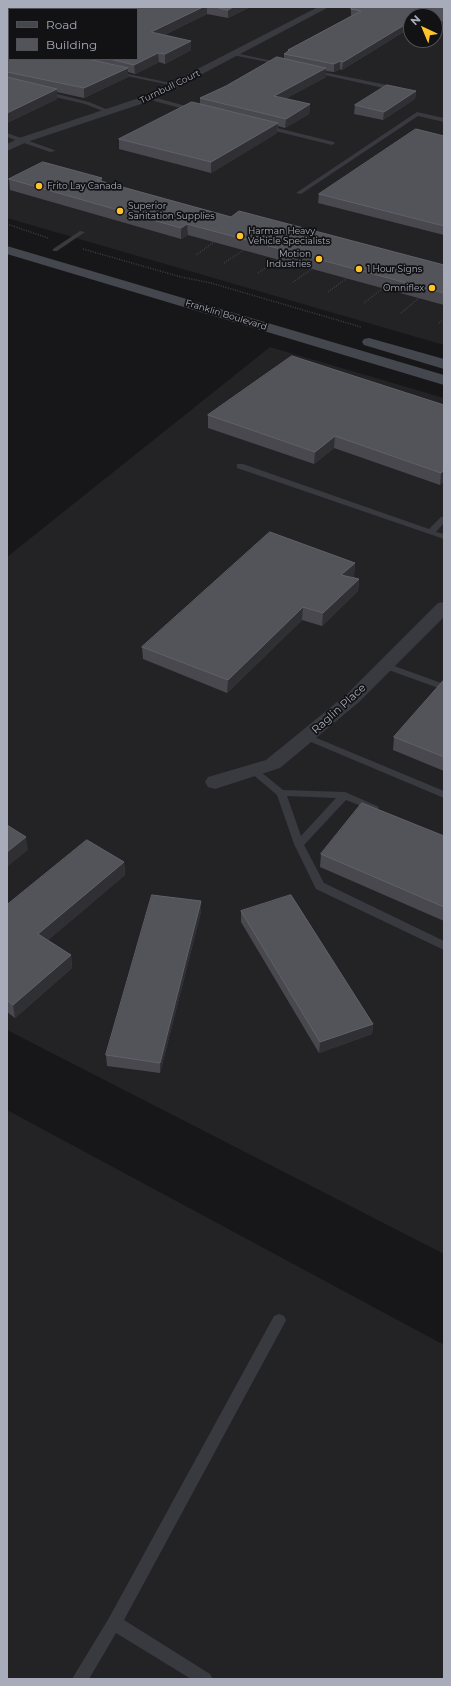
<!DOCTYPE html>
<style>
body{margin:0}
#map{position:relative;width:451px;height:1686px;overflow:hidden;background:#171719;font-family:Montserrat,sans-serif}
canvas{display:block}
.frame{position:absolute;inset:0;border:8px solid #a8acba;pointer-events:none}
.legend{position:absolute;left:8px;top:8px;width:130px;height:52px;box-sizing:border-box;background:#121214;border:1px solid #4e5056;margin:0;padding:5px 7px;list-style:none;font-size:12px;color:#a8acba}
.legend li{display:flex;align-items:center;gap:8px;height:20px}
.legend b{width:20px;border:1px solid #4e5056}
.north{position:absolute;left:403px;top:8px;width:40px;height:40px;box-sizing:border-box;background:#121214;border:1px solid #4e5056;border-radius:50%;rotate:316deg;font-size:11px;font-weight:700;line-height:16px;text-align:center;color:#a8acba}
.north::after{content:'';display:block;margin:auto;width:14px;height:18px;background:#fec42a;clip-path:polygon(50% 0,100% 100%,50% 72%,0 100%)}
</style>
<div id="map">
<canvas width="451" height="1686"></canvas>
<div class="frame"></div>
<ul class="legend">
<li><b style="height:5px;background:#45474e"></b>Road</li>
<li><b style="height:11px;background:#53535a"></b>Building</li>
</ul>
<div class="north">N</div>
</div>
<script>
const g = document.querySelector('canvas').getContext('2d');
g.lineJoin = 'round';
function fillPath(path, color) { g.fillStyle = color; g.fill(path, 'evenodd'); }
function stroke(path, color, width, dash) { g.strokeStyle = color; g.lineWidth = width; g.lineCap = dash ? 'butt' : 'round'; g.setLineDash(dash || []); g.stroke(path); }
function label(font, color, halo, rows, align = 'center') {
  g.font = font + ' Montserrat,sans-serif'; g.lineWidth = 3.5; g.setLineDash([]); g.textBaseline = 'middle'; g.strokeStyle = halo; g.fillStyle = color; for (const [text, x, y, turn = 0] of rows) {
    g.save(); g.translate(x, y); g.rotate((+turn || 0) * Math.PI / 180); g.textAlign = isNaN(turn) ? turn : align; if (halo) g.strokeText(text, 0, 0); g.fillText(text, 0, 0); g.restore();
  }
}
fillPath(new Path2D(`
 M7 7H444V345L7 218ZM9 9H137V59H9ZM411 16H435V40H411Z
 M270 347 444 398V1254L7 1030V557Z
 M7 1110 444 1345V1679H7Z`), '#232326');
stroke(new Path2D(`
 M7 224 48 238
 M83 249 181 277 211 283 361 327
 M196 255 214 242
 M224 263 244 250
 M258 273 278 259
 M293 282 312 269
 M328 292 347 278
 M364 303 383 288
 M401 313 419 298
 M439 323 444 319`), '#3d3f45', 1.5, [1, 1.5]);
fillPath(new Path2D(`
 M235 53 282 63 284 64 282 65 233 55Z
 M313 70 397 87 400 89 397 91 311 72Z
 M114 71 175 84 177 85 175 86 112 73Z
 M45 91 89 102 113 112 108 113 85 104 43 94V92Z
 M149 96 197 109 198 110 195 112 147 99 146 98Z
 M417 112 444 118V122L418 116 301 194 296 193Z
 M265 125 334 142 335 143 332 145 263 128 262 127Z
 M7 133 54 150 55 151 50 152 7 137Z
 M80 231 85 232 57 251H53V249Z
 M237 464H243L429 529 441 517H444V523L436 532 444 534V539L237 468Z
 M386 663 444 684V690L383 668 382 666Z
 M307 734 444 791V798L304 739 302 737 304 735Z
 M253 767 256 768 283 790 345 792 377 806 379 808 377 810 374 811 346 800 304 845 324 883 444 941V950L316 889 294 844 277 795 250 772 248 770ZM287 796 336 798 301 836Z
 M279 1314 284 1316 286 1320 284 1324 124 1620 210 1674 213 1679H191L116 1633 89 1679H72L109 1618 274 1316Z`), '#393a40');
fillPath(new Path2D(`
 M318 7H329L153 100 27 142 7 151V144L19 138 145 96Z
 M444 602V617L359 702 280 768 215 789 208 787 205 782 208 777 266 760 347 694 438 603Z`), '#393a40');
fillPath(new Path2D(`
 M7 246 444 375V385L7 254Z
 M369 338 444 359V369L364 345 362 342 364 339Z`), '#45474e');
fillPath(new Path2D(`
 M7 7H32L9 59H137L102 7H250L228 18 207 14 164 35 191 41V50L165 64 159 62 135 74 128 72V77L84 98 57 92V99L7 123Z
 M355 7H444V27L435 32V16H411V29L410 28 342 70 340 69 334 72 326 71V77L285 99 310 104 309 114 285 128 278 126 277 133 211 173 119 149V139L192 102 200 104V98L226 86 277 57 284 59V54L288 52V50L351 16V9Z
 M416 91 415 99 383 120 354 114 355 105Z
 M444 136V235L318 203 319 194Z
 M102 178V182L231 217 444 265V305L188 235 181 239 10 190 9 179Z
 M444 405V481L440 485 334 448 314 464 208 428V415Z
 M355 563 354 576 353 577 359 579 358 591 322 626 302 620 227 693 143 659 142 647Z
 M444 680V771L393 750 394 737Z
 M444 836V921L320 867 321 854Z
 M124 862 125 875 48 940 71 955 72 968 15 1018 7 1012V905Z
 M201 901V912L160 1073 107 1066 106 1055Z
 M241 911 373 1024 372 1034 319 1053 241 922Z`), '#48484e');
fillPath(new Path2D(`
 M203 7H207V14L151 41V32Z
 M233 7H250L228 18V10Z
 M444 20V27L435 32V25Z
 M411 21 410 28 342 70 343 62Z
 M191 41V50L165 64V54Z
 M158 53 159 62 135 74 134 65Z
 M340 61V69L334 72V64Z
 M128 68V77L84 98V88Z
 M326 68V77L273 106 274 96Z
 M57 89V99L7 123V113Z
 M416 91 415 99 383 120 384 112Z
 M310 104 309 114 285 128 286 119Z
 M278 123 277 133 211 173V162Z
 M187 224 188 235 181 239V228Z
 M335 436 334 448 314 464 315 452Z
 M444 470V481L440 485 441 473Z
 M355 563 354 576 340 587 341 575Z
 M359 579 358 591 322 626 323 613Z
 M303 607 302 620 227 693 228 680Z
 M26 837 28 850 7 867V852Z
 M124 862 125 875 40 947 38 934Z
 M201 901V912L160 1073V1063Z
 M71 955 72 968 15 1018 13 1005Z
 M373 1024 372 1034 319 1053 320 1042Z`), '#303034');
const building = new Path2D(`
 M7 7H32L42 9H9V37H7Z
 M102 7H203L151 32 191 41 165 54 158 53 134 65 110 59H137V9H98Z
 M215 7H233L228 10Z
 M355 7H444V20L435 25V16H411V21L343 62 340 61 334 64 284 54 290 50H288L361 11 351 9Z
 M7 42H9V59H88L128 68 84 88 7 72Z
 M277 57 326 68 274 96 310 104 286 119 200 98 226 86Z
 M7 77 57 89 7 113Z
 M387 85 416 91 384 112 355 105Z
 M192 102 278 123 211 162 119 139Z
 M416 129 444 136V226L319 194Z
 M43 162 102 178 97 180 231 217 239 211 444 265V293L187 224 181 228 9 179Z
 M292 356 444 405V470L441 473 335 436 315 452 208 415Z
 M270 532 355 563 341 575 359 579 323 613 303 607 228 680 142 647Z
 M444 680V757L394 737Z
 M362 803 444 836V907L321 854Z
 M7 825 26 837 7 852Z
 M87 840 124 862 38 934 71 955 13 1005 7 1000V905Z
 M152 895 201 901 160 1063 106 1055Z
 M291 895 373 1024 320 1042 241 911Z`);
fillPath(building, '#53535a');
stroke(building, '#606169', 1);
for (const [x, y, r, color] of [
 [39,186,4,"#fec42a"],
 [120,211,4,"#fec42a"],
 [240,236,4,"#fec42a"],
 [319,259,4,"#fec42a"],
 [359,269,4,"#fec42a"],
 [432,288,4,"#fec42a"]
]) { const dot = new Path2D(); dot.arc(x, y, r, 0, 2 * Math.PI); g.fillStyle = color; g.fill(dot); stroke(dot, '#121214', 1.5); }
label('9px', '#a8acba', '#121214', [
 ["Turnbull Court",170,87,-26],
 ["Franklin Boulevard",226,315,17]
]);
label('9px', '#a8acba', '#121214', [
 ["Frito Lay Canada",47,186],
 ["Superior",128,206],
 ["Sanitation Supplies",128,216],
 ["Harman Heavy",248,231],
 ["Vehicle Specialists",248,241],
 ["Motion",311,254,"right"],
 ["Industries",311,264,"right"],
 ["1 Hour Signs",367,269],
 ["Omniflex",424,288,"right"]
], 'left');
label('11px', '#a8acba', '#121214', [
 ["Raglin Place",339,709,-42]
]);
</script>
